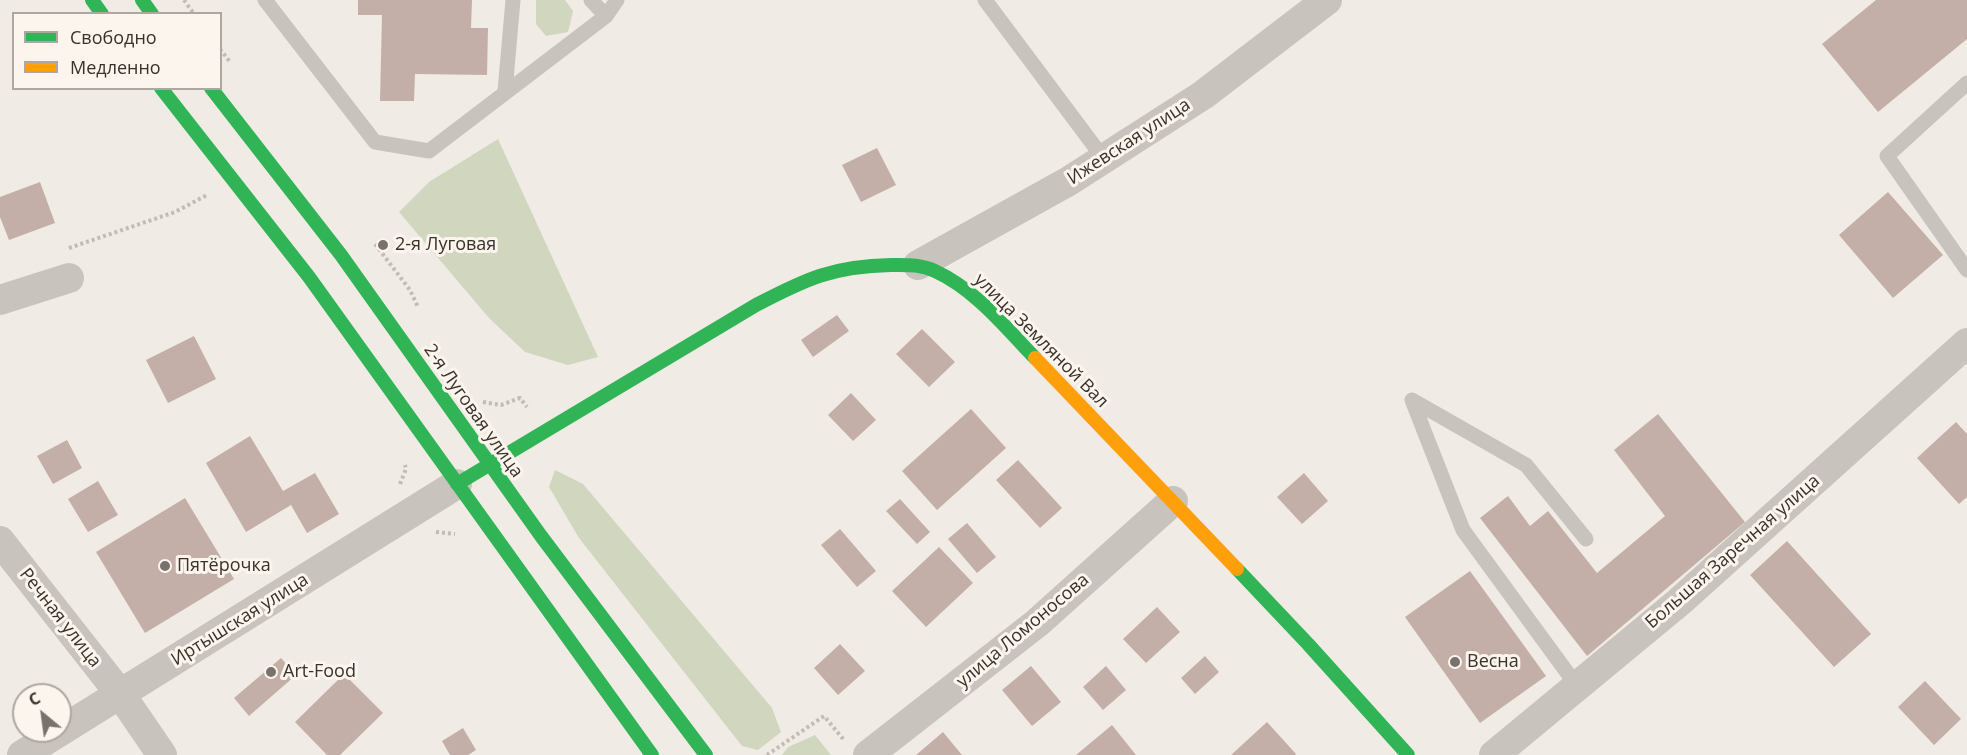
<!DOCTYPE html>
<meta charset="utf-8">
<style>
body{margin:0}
#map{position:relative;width:1967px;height:755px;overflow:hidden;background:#f0ebe5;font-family:"Open Sans",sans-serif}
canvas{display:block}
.legend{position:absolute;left:12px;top:12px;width:210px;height:78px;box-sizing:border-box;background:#fbf5ee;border:2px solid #aea6a0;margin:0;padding:8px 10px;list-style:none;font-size:18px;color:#3b302b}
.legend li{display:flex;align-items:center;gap:12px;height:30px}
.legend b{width:30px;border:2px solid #aea6a0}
.north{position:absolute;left:12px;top:683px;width:60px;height:60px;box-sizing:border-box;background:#fbf5ee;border:2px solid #aea6a0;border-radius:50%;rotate:331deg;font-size:16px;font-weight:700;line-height:24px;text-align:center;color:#3b302b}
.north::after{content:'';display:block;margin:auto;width:21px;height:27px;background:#7a716c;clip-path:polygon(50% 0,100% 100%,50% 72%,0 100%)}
</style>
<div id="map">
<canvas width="1967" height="755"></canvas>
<ul class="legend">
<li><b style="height:8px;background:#30b455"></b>Свободно</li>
<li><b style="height:8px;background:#ff9f0a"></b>Медленно</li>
</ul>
<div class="north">С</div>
</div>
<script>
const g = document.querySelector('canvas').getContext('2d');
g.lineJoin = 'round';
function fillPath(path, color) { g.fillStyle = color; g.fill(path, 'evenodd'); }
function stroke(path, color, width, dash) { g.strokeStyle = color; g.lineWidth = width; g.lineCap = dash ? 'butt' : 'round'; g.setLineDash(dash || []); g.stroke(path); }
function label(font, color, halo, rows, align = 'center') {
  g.font = font + ' "Open Sans",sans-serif'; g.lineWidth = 6; g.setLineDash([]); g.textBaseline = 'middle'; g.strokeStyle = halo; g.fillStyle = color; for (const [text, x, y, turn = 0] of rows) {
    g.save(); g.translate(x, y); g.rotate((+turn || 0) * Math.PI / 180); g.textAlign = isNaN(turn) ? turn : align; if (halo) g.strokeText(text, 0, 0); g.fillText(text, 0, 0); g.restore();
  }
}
fillPath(new Path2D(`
 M536 0H565L573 11 568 32 546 36 536 24Z
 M498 139 598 357 568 365 525 352 489 318 399 212 429 182Z
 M555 470 583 484 772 708 781 732 758 750 742 746 579 538 549 487Z
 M815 735 831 755H782L788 747Z`), '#d1d6bf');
fillPath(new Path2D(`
 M358 0H472L471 28H488L487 75 415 74 414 101H380L382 15H358Z
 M1876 0H1967V39L1878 112 1822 44Z
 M877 148 896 185 861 202 842 165Z
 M40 182 55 223 9 240 0 217V197Z
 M1888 192 1943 255 1893 298 1839 235Z
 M837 315 849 331 813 357 801 340Z
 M922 329 955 362 929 387 896 354Z
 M194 336 216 379 168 403 146 360Z
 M851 393 876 420 853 441 828 415Z
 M971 409 1006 448 937 510 902 471Z
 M1658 414 1745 522 1587 656 1480 518 1508 496 1530 526 1548 511 1597 573 1665 516 1614 450Z
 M1956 422 1967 434V497L1959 504 1917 458Z
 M250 436 283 491 315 473 339 514 307 533 291 505 246 532 206 463Z
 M67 440 82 468 53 484 37 456Z
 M1018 460 1062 508 1040 528 996 480Z
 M1304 473 1328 501 1302 524 1277 497Z
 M98 481 118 515 88 532 68 499Z
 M185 498 234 579 145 633 96 552Z
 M900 499 930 532 917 544 886 511Z
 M967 523 996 557 977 573 948 539Z
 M840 529 876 571 857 587 821 545Z
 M1787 541 1871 634 1834 667 1750 575Z
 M939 547 973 583 926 627 892 591Z
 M1470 571 1546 676 1480 723 1405 617Z
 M1157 607 1180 632 1146 663 1123 639Z
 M840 644 865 671 838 695 814 668Z
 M1205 656 1219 672 1195 694 1181 678Z
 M281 658 296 675 249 716 234 698Z
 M1031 666 1061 702 1032 726 1002 690Z
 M1106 666 1126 690 1103 710 1083 687Z
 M344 674 383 713 340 755H327L295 722Z
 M1925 681 1961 719 1934 745 1898 707Z
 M1267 722 1296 754 1295 755H1231Z
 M1112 725 1136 755H1076Z
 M463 728 476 750 468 755H450L442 741Z
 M943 732 962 755H916Z`), '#c3afa7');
stroke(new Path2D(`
 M184 0 194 14
 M220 49 230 62
 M375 244 410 290 418 307
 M69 248 175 212 207 195
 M483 402 501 405 520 398 527 407
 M400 484 406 469 405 465
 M436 532 455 534
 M767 755 824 716 844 740`), '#c2bbb6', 4, [3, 3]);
stroke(new Path2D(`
 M265 0 375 142 429 151 606 16 617 0
 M591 0 606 16
 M985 0 1104 159
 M1967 83 1887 156 1967 270
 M505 91 513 0
 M1577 686 1463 530 1412 400 1526 465 1586 539`), '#c9c3be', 15);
stroke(new Path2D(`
 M918 265 1069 181 1203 95 1327 0
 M0 300 69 278
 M0 541 121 695 162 755
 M22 755 457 484
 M868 755 1037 623 1173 501
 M1494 755 1679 602 1967 343`), '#c9c3be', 30);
stroke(new Path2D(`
 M92 0 102 14
 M142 0 152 14
 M161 88 309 277 652 755
 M211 88 341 255 541 536 706 755
 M457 484 756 305C806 279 833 266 891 265 907 265 920 264 935 271 976 290 1005 327 1035 358
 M1237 569 1308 644 1408 755`), '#30b455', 14);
stroke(new Path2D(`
 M1035 358 1237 569`), '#ff9f0a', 14);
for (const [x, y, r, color] of [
 [383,245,6,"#7a716c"],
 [165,566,6,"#7a716c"],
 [1455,662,6,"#7a716c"],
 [271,672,6,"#7a716c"]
]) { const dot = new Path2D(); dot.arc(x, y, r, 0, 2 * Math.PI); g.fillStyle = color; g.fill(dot); stroke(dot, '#fbf5ee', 2); }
label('18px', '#3b302b', '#fbf5ee', [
 ["Ижевская улица",1129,142,-33],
 ["улица Земляной Вал",1041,341,45],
 ["2-я Луговая улица",473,411,55],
 ["Большая Заречная улица",1733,552,-41],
 ["Речная улица",60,618,52],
 ["Иртышская улица",240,620,-32],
 ["улица Ломоносова",1023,631,-40]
]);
label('18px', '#3b302b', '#fbf5ee', [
 ["2-я Луговая",395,245],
 ["Пятёрочка",177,566],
 ["Весна",1467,662],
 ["Art-Food",283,672]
], 'left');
</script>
